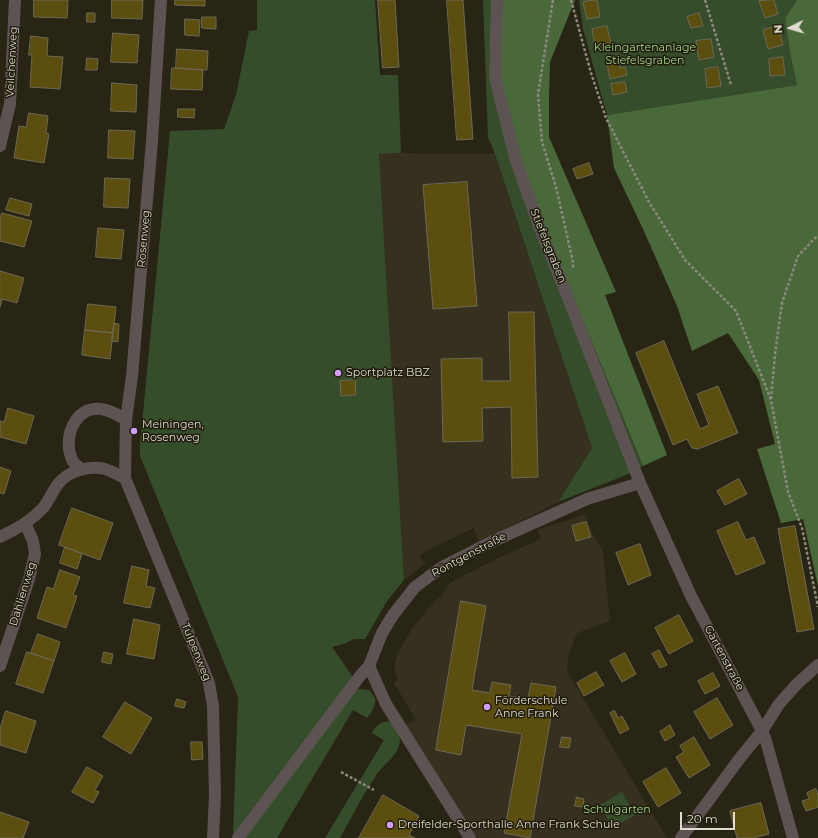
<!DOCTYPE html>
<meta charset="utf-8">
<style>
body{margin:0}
#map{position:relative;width:818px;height:838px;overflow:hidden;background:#292514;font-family:Montserrat,sans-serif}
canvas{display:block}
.north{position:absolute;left:770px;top:8px;width:40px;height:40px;-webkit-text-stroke:3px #201c0b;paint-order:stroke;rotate:265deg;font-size:11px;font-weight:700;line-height:16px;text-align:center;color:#dfdcd1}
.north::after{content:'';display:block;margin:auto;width:14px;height:18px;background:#dfdcd1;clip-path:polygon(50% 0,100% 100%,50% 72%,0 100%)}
.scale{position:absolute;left:680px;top:812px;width:55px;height:18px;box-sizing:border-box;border:2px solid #dfdcd1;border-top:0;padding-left:5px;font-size:12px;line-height:14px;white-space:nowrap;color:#dfdcd1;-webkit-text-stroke:3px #201c0b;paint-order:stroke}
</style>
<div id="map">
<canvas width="818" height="838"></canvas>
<div class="north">N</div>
<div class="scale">20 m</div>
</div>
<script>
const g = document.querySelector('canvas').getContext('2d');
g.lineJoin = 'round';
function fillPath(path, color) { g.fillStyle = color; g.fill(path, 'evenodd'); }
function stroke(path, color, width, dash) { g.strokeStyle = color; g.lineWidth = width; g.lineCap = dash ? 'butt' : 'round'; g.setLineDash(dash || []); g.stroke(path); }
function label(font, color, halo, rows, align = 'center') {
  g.font = font + ' Montserrat,sans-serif'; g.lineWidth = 3; g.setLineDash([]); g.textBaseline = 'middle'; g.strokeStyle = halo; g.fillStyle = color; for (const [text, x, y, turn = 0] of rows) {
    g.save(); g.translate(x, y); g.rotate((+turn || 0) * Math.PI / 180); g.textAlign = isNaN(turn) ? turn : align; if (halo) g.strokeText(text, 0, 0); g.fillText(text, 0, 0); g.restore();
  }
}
fillPath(new Path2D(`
 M401 153 495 154 592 448 558 502 479 543 474 528 434 547 419 556 425 564 404 580 379 154Z
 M586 514 593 535 603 551 610 621 577 633 569 654 567 671 667 838H478L435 773 406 725 416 720 394 683 398 679 395 671V664L397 655 411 630 430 606 441 596 451 582 504 555 541 539 537 530Z`), '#36301f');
fillPath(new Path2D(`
 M257 0H375L380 75H398L401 153 379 154 404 580 387 601 365 639H354L346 643 332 647 353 677 233 835 238 697 140 456V445L170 131 224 129 236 95 249 31 257 30Z
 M483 0H501L566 279 643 466 626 475 558 502 592 448 495 154 488 137Z
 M579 0H797L785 18 790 53 797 85 607 115 583 29Z
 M360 689 369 690 375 698C376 706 372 712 367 718L353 710 277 838H245L355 690Z
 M389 721C396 725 402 737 399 745 396 757 384 764 377 774 363 794 352 817 340 838H325L384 740 372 733C376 725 380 722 389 721Z
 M622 792 635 815 613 828 600 805Z`), '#364d2b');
fillPath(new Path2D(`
 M501 0H575L550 62 549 95V137L616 292 605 295 667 455 643 466 566 279 519 159 498 79Z
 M797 0H818V586L803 519 781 523 757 449 775 444 759 380 728 333 692 351 677 306 643 229 614 168 607 115 797 85 790 53 785 18Z`), '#49693a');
const building = new Path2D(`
 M34 0H68L67 18 34 17Z
 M112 0H143L142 19 112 18Z
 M175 0H205V6L175 5Z
 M378 0H395L399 67 383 68Z
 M447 0H463L473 139 457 140Z
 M597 0 600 17 587 19 583 2Z
 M774 0 778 14 765 18 759 1Z
 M87 13H95V22H87Z
 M699 13 703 26 691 28 687 17Z
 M202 17H216V29L202 28Z
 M185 19 200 20 199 36 185 35Z
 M607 26 611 44 595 47 592 29Z
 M778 26 783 45 768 49 763 30Z
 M113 33 139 35 137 63 111 62Z
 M31 36 48 38 47 56 63 57 60 89 30 87 32 55H29Z
 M711 39 714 57 699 60 696 41Z
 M177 49 208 51 207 70 176 68Z
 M618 55 620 68 625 67 627 75 610 79 606 58Z
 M783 57 785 75 770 76 769 59Z
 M87 58 98 59 97 70H86Z
 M718 67 721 86 707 88 705 69Z
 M172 68 203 70 202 90 171 89Z
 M625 82 627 92 613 95 611 84Z
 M112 83 137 85 136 112 111 111Z
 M178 109H195L194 118 178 117Z
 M29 113 48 116 46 133 49 134 44 163 14 158 19 126 26 127Z
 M109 130 135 131 133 159 108 158Z
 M589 163 593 174 577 179 573 169Z
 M105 178 130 179 128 208 104 207Z
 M467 182 477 306 433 309 423 185Z
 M10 198 32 204 29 216 6 210Z
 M2 213 32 221 24 247 0 241V219Z
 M98 228 124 230 121 259 96 257Z
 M0 271 24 278 17 303 2 299 0 307Z
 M88 304 116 307 113 333 85 330Z
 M509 312H534L538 477 512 478 511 407 482 408 483 441 443 442 441 359 482 358V381H510Z
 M114 323 119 324 118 342 112 341Z
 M85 330 113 333 110 359 82 355Z
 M664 341 700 429 709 425 697 394 718 386 738 433 698 449 692 448 687 439 673 445 636 353Z
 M355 380 356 395 341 396 340 381Z
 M8 408 34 416 26 444 0 437V421L4 422Z
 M0 467 11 471 4 494 0 493Z
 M739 479 747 494 725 505 717 491Z
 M72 508 113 523 100 560 59 545Z
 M586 522 591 537 576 541 572 526Z
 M738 522 746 540 754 537 765 563 736 575 717 531Z
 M795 526 814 629 797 632 778 529Z
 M640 544 651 575 628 585 616 553Z
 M65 547 82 554 77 569 60 563Z
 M132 566 149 570 146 586 155 588 150 608 124 603Z
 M60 570 80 577 73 595 77 596 66 628 37 618 47 587 53 589Z
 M461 601 486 606 472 690 490 693 492 682 511 685 509 696 528 699 531 683 556 687 530 838 504 833 522 734 466 725 461 755 436 750Z
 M679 615 693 641 669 654 655 628Z
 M134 619 160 625 154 659 127 654Z
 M38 634 60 642 54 661 31 653Z
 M659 650 667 665 660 668 652 654Z
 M27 652 54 661 43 693 16 684Z
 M104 652 113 654 111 664 102 662Z
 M625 653 636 674 622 682 610 661Z
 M596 672 604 685 584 696 577 683Z
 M713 673 720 686 705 694 698 681Z
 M717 698 733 725 710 739 694 712Z
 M177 699 186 702 184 708 175 706Z
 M125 702 152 718 131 754 103 737Z
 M6 711 36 721 26 753 0 745V729Z
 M615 711 618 718 622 716 629 729 620 734 610 713Z
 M670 725 675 735 665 741 660 732Z
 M562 737 571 738 569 748 560 747Z
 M694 737 710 765 689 778 676 757 684 752 680 746Z
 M191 742H202L203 759 192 760Z
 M87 767 103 776 95 790 99 792 93 803 72 792Z
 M666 768 681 793 658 807 643 782Z
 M816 789 818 795V807L806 811 802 801 809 799 807 793Z
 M383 795 419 816 409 835 415 838H359Z
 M577 797 584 799 583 807 575 806Z
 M761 803 769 834 753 838H737L730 811Z
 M0 812 29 822 23 838H0Z`);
fillPath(building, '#5b4e0e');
stroke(building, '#6d6955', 1);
stroke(new Path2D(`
 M553 0 538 94 540 119 542 142 556 187 573 262V268
 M571 0 591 73 606 118 649 202 685 260 736 311 771 400 788 492 802 528 818 607
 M705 0 731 85
 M771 399 775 354 782 303 798 256 818 235
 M341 772 374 790`), '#8d897c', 2.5, [3, 2]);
stroke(new Path2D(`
 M161 0 152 141 132 376 126 420 125 478 209 683 213 706 215 795 213 838
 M497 0 495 78 516 161 539 226 574 313 640 483 691 596 762 731 766 741 793 838
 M0 146 10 104 15 0
 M81 469C79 467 76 465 74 463 71 459 70 453 69 449 67 429 78 407 101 409 110 410 118 415 126 420
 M0 537C15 530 31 521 43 508 49 501 52 492 58 484 68 471 89 465 105 469 112 471 118 475 125 478
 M0 666 29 579 35 554 33 541 25 523
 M238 838 360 676 369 666
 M470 838 386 704 369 666 382 633 393 615 415 587 442 567 491 542 587 499 640 483
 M681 838 740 758 762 731 779 704 797 684 818 665`), '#5d5353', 12);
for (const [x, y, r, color] of [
 [338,373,4,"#d39cfd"],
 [134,431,4,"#d39cfd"],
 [487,707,4,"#d39cfd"],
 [390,825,4,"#d39cfd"]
]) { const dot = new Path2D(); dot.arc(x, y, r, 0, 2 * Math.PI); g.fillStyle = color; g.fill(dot); stroke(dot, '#201c0b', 1.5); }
label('11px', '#a2d38a', '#201c0b', [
 ["Kleingartenanlage",645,48],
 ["Stiefelsgraben",645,61],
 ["Schulgarten",617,810]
]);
label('11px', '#dfdcd1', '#201c0b', [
 ["Veilchenweg",12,62,-87],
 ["Rosenweg",144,239,-85],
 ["Stiefelsgraben",548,246,68],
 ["Röntgenstraße",469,555,-28],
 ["Dahlienweg",23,594,-73],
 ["Tulpenweg",196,652,68],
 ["Gartenstraße",724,658,62]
]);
label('11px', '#dfdcd1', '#201c0b', [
 ["Sportplatz BBZ",346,373],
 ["Meiningen,",142,425],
 ["Rosenweg",142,438],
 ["Förderschule",495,701],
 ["Anne Frank",495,714],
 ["Dreifelder-Sporthalle Anne Frank Schule",398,825]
], 'left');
</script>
